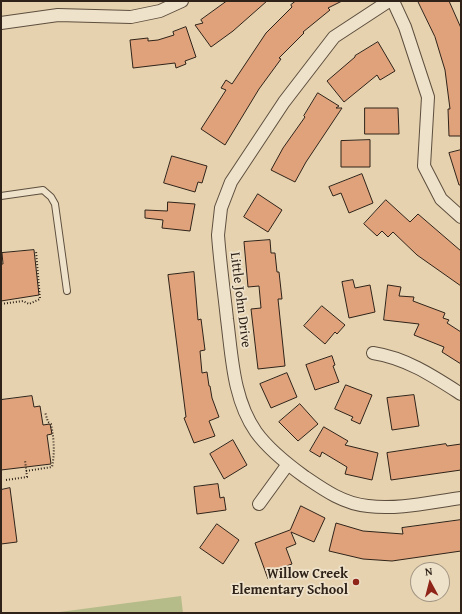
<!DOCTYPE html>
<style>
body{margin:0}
#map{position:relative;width:462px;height:614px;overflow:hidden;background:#e6d2af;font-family:"Gentium Book Plus",serif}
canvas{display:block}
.frame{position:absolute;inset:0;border:2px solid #2f2319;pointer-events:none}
.north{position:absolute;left:410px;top:562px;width:40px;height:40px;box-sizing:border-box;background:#efe2cb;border:1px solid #a29684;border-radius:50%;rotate:353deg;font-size:11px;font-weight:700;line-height:16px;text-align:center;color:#2f2319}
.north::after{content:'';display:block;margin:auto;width:14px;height:18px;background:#8f2418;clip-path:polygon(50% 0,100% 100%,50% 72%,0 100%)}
</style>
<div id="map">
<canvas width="462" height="614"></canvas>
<div class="frame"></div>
<div class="north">N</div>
</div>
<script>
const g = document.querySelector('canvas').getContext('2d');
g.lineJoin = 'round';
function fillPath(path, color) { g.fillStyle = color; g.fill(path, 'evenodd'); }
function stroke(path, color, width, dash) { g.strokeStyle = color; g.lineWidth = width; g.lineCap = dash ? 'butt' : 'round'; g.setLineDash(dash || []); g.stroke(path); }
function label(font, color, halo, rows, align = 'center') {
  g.font = font + ' "Gentium Book Plus",serif'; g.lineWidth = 3.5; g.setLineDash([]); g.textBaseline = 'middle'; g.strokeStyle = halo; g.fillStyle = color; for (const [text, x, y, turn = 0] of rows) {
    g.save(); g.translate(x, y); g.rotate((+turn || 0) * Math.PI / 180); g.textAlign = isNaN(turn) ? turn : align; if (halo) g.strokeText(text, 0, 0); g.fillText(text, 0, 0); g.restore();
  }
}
fillPath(new Path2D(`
 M181 596 183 613H52Z`), '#b6bb8a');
const building = new Path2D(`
 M227 1H267L233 31 211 47 195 25 203 23 201 20Z
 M296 1H342L328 8 330 10 303 32 304 33 279 58 281 59 259 89 225 145 201 129 226 90 221 88 226 80 232 84 266 33 292 7 291 5Z
 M418 1H449L461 28V136H449L448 109H450L445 70 435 37Z
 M186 27 196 57 185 61 186 64 176 68 175 63 133 68 130 40 148 38V41L158 40 174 35 173 32Z
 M378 42 395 71 380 80 377 75 344 102 327 81 355 57V56Z
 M318 93 339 106 336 108H342L306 162 295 182 271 170 283 148 305 117 304 116Z
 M365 108H398L399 134H365Z
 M370 140V167H341V141Z
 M461 150V185H459L449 153Z
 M172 156 207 166 202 183 198 182 195 192 164 183Z
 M362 174 373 203 349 213 341 193 333 196 329 187Z
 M258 194 282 210 268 232 244 217Z
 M386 200 410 222 418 214 461 251V286L417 255 393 232 388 237 382 231 377 236 364 224Z
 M168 202 195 204 190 231 162 228 163 220 145 218V210L167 211Z
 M270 240 271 253H275L277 272H279L282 299H278L285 366 258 369 251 309 261 308 259 286 248 287 244 242Z
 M34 250 39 295 1 301V264H3L2 253Z
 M194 272 198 320 201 319 205 350 200 351 202 373 207 372 209 386H210L212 398 219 417 209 421 215 436 194 443 184 418 186 417 168 275Z
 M353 280 355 288 370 285 375 312 349 318 342 282Z
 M388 285 401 287 399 296 414 297 413 301 445 313 443 318 449 320 447 323 461 332V364L442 352 444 347 414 335 419 324 384 320Z
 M322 306 345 325 337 334 335 332 325 344 304 326Z
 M332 356 335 365 333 366 339 382 315 390 306 365Z
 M287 373 297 397 271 408 260 384Z
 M346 385 372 395 360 424 351 420 353 417 335 409Z
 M414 395 419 426 392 430 387 398Z
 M32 396 34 407 40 406 43 425 50 424 52 434 47 435 51 464 1 470V400Z
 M300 404 318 424 298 441 279 422Z
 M324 427 348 441 345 445 378 453 372 480 345 474 347 467 322 452 320 457 310 451Z
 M233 440 247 465 224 479 210 454Z
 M446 444 447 446 461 444V470L391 480 387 453Z
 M218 484 220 498 224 497 226 510 197 514 194 487Z
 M10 488 17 542 1 544V490Z
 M301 506 325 518 314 542 291 532 296 544 286 548 292 564 278 569 280 575 268 579 255 543 290 530Z
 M461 520V551L392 561 363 559 329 551 336 523 363 531 403 534 402 528Z
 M217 524 239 540 223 564 200 548Z`);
fillPath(building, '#dfa27b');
stroke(building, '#2f2319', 1);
const lane = new Path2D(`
 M1 196 43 190 51 197 55 204 67 291`);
const street = new Path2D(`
 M389 1 334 37 284 102 231 182 221 208 218 235C220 263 224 291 227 319 232 357 233 399 256 432 269 450 287 464 305 477 324 490 344 504 368 506 398 510 431 502 461 498
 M393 1 405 27 428 97 424 166 441 199 461 217
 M1 23 58 15 131 17 160 11 182 1
 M373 353C406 358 433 376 461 394
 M259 504 288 464`);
stroke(lane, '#5d4f3e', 8);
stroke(street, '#5d4f3e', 14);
stroke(new Path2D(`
 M1 304 23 301 29 304 40 299 36 251
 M26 471 52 467C55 452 54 439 51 424L48 422 45 412
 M6 480 27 477 25 460`), '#2f2319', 2, [1, 2]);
stroke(lane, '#efe2cb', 6);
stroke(street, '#efe2cb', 12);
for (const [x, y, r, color] of [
 [356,582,4,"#8f2418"]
]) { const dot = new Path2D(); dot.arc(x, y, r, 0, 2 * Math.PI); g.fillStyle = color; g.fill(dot); stroke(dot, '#efe2cb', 1.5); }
label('14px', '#2f2319', '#efe2cb', [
 ["Little John Drive",240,300,83]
]);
label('bold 14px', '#2f2319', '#efe2cb', [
 ["Willow Creek",348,574],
 ["Elementary School",348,590]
], 'right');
</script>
